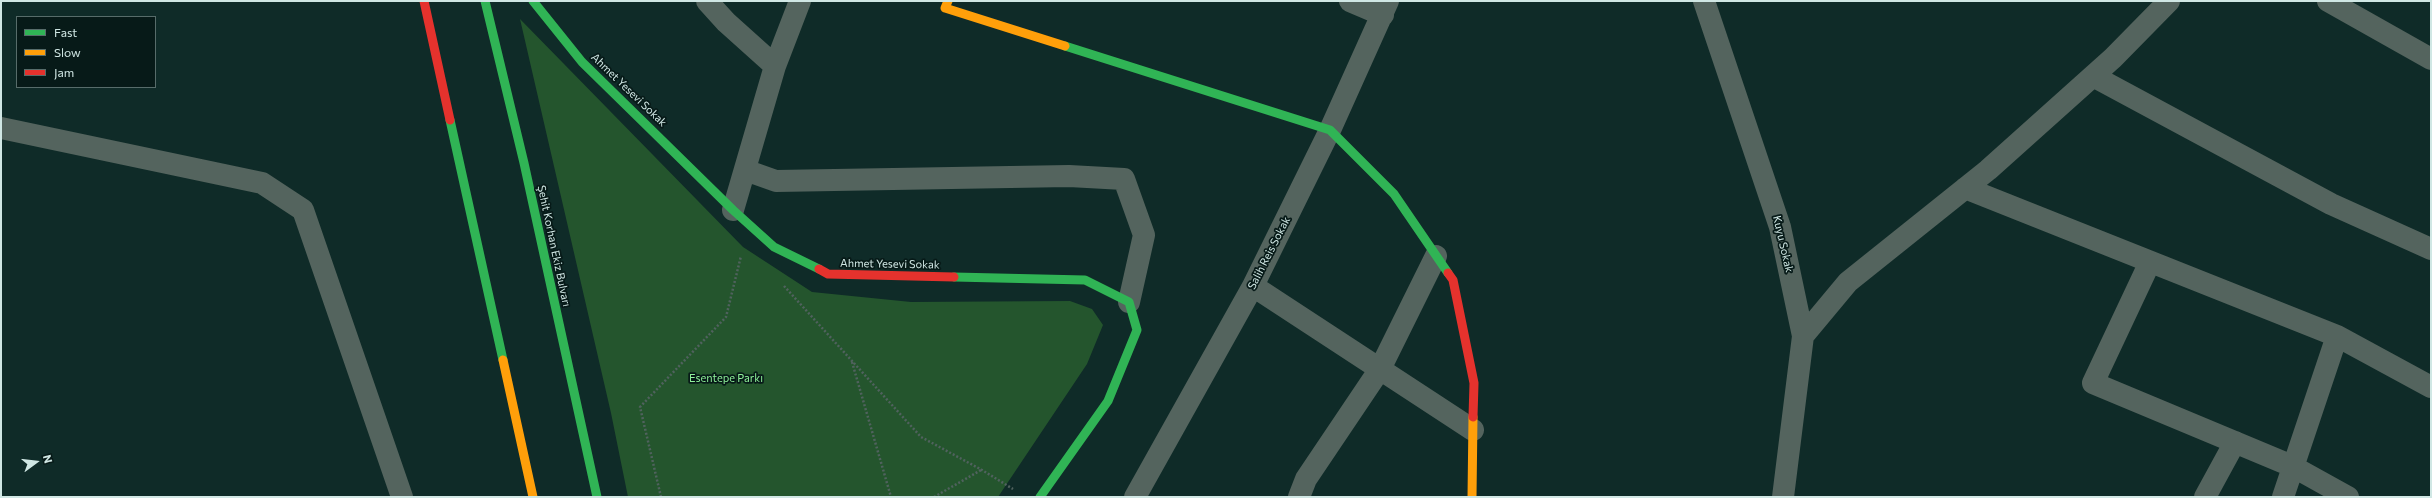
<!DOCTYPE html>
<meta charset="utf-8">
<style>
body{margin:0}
#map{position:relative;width:2432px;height:498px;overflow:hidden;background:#0f2b28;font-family:Commissioner,sans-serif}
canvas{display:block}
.frame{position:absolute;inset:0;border:2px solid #d0e7e4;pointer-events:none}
.legend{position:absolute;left:16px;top:16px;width:140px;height:72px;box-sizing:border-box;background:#071a18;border:1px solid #576c6a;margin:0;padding:5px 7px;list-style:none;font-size:12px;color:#d0e7e4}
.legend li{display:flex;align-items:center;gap:8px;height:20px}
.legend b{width:20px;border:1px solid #576c6a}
.north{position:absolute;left:16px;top:442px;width:40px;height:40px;-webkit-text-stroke:3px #071a18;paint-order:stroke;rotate:75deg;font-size:11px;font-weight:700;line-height:16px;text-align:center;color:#d0e7e4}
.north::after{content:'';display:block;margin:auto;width:14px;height:18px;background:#d0e7e4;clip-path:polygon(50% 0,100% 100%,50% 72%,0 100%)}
</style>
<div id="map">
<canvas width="2432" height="498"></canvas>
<div class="frame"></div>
<ul class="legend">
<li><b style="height:5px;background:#30b455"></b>Fast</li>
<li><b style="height:5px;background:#ff9f0a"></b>Slow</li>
<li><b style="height:5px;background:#e5322d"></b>Jam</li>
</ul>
<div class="north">N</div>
</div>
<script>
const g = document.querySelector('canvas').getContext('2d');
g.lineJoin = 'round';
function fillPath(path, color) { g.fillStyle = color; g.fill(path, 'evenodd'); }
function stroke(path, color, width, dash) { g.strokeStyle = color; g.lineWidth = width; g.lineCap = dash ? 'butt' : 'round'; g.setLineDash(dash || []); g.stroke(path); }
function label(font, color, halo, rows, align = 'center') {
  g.font = font + ' Commissioner,sans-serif'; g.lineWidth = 3.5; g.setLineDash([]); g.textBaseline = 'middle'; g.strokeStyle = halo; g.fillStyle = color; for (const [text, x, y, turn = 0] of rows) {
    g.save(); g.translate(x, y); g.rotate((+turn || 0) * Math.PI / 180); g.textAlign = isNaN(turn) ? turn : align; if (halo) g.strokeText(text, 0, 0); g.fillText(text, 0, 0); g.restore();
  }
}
fillPath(new Path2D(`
 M520 19 743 247 812 292 911 302 1070 301 1092 309 1103 325 1087 364 998 497H628L611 413Z`), '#24552d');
stroke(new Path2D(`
 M784 286 921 437 982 470 1013 489
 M852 362 891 497
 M661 497 640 407 726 317 741 256
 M934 497 981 470`), '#50625e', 2.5, [2, 2]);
stroke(new Path2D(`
 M707 1 726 22 775 66
 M1350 1 1383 15
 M1704 1 1780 227 1803 336 1783 497
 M2328 1 2431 59
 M2093 76 2331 204 2431 249
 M1 128 262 183 303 210 402 497
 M745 170 776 181 1069 176 1124 179 1144 235 1129 302
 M1965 188 2337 336 2431 387
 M733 210 775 66 800 1
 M2150 262 2093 383 2292 466 2348 497
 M1253 286 1473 430
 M1803 336 1848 282 1988 170 2113 58 2169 1
 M1135 497 1253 286 1330 130 1388 1
 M1299 497 1306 479 1380 369 1436 256
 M2205 497 2235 442
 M2283 497 2337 336`), '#54645e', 22);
stroke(new Path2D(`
 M485 1 524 163 597 497
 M533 1 582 62 733 210 774 247 819 269
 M1065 46 1330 130 1394 194 1448 273
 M450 120 503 360
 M954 277 1085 280 1129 302 1137 330 1108 401 1040 497`), '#30b455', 9);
stroke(new Path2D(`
 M948 1 945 8 1065 46
 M503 360 533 497
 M1472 497 1473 417`), '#ff9f0a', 9);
stroke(new Path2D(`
 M424 1 450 120
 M819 269 828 274 954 277
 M1448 273 1453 280 1474 383 1473 417`), '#e5322d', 9);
label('11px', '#d0e7e4', '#071a18', [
 ["Ahmet Yesevi Sokak",629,90,44],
 ["Kuyu Sokak",1783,244,77],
 ["Şehit Korhan Ekiz Bulvarı",554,246,78],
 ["Salih Reis Sokak",1269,253,-63],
 ["Ahmet Yesevi Sokak",890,264,1]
]);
label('11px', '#90f29a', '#071a18', [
 ["Esentepe Parkı",726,378]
]);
</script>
